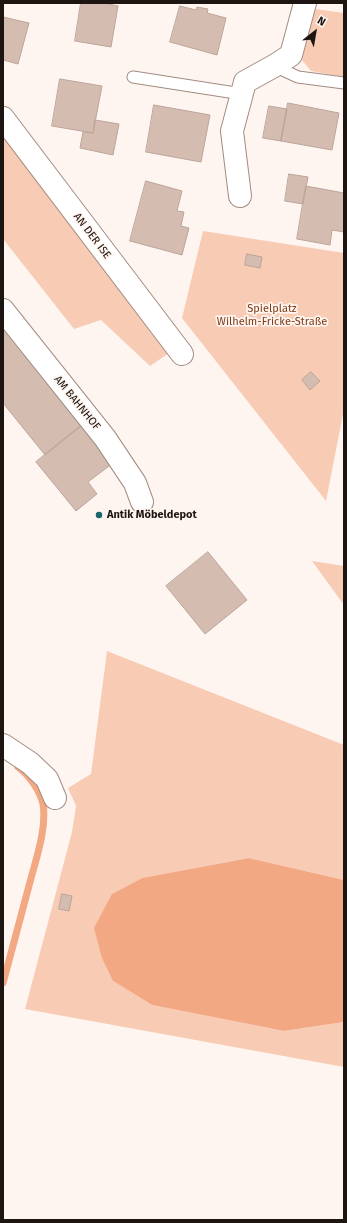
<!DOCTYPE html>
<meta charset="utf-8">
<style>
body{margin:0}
#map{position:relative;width:347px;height:1223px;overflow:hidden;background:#fff5f0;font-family:"Fira Sans",sans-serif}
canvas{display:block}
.frame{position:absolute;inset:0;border:4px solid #1d1511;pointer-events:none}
.north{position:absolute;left:295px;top:12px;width:40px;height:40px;-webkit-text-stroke:3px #fff5f0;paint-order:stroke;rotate:31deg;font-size:11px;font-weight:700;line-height:16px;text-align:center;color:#1d1511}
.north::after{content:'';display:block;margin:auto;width:14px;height:18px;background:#1d1511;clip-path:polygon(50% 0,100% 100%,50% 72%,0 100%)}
</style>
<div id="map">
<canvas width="347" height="1223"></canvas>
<div class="frame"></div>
<div class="north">N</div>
</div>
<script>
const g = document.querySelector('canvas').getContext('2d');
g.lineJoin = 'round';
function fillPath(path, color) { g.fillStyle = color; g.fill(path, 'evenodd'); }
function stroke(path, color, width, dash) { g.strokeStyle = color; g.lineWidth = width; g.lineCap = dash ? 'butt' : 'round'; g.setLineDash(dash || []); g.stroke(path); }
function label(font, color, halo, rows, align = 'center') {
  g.font = font + ' "Fira Sans",sans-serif'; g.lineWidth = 3.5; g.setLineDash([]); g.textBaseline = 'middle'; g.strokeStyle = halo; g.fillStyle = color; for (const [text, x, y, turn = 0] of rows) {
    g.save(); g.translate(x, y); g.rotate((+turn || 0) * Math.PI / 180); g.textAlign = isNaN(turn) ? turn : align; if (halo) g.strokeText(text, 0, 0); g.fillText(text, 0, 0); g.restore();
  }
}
fillPath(new Path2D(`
 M315 9 344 13V77L311 71 301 59Z
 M3 136 172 351 150 366 101 320 74 329 3 239Z
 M203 231 344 253V409L326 501 182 318Z
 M312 561 344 566V605Z
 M107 651 344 745V880L249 858 142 878 112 894 113 981 152 1005 284 1031 344 1022V1067L25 1009 72 832 76 806 68 788 91 774Z`), '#f8cbb5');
fillPath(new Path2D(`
 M249 858 344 880V1022L284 1031 152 1005 113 981 102 958 94 928 112 894 142 878Z`), '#f2a883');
stroke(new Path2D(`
 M3 983C12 949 21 916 30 882 36 859 47 828 43 804 40 791 29 775 18 767`), '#f2a883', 7);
const building = new Path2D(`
 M81 3H104L118 6 111 47 75 41Z
 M180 6 196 10 197 7 208 9 207 13 226 18 217 55 170 42Z
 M3 17 29 23 18 64 3 60Z
 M60 79 102 86 93 133 52 126Z
 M288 103 339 113 332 150 281 141Z
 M154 105 210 115 201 162 146 152Z
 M269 106 287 109 281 141 263 138Z
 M95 120 119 124 113 155 80 148 83 132 93 133Z
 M289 174 308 177 303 204 285 201Z
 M146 181 182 191 177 211 184 212 181 226 189 228 182 255 130 241Z
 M306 186 344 193V232L332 230 330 245 297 239Z
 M247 254 262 257 260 268 245 265Z
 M3 327 82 425 45 455 3 403Z
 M311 372 320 381 310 390 302 380Z
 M82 425 113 463 88 482 97 494 76 511 36 462Z
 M208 552 247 600 205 634 166 586Z
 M62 894 72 896 69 911 59 909Z`);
fillPath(building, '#d4bcb1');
stroke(building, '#bca499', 1);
const service = new Path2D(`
 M274 66 298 77 344 83
 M133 77 242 94`);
const minor = new Path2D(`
 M3 118 182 354
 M240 196 232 131 245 82 274 66 291 55 305 3
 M3 310 105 438 135 483 142 502
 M3 745 30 763 47 779 55 798`);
stroke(service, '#a28c81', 13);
stroke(minor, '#a28c81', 24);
stroke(service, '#fff', 11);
stroke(minor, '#fff', 22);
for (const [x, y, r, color] of [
 [99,515,4,"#196769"]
]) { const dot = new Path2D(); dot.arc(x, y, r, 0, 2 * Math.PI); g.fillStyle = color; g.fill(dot); stroke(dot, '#fff5f0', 1.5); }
label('11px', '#1d1511', '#fff5f0', [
 ["AN DER ISE",92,236,53],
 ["AM BAHNHOF",77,403,51]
]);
label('11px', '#7f3c16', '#fff5f0', [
 ["Spielplatz",272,309],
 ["Wilhelm-Fricke-Straße",272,322]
]);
label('bold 11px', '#1d1511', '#fff5f0', [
 ["Antik Möbeldepot",107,515]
], 'left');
</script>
